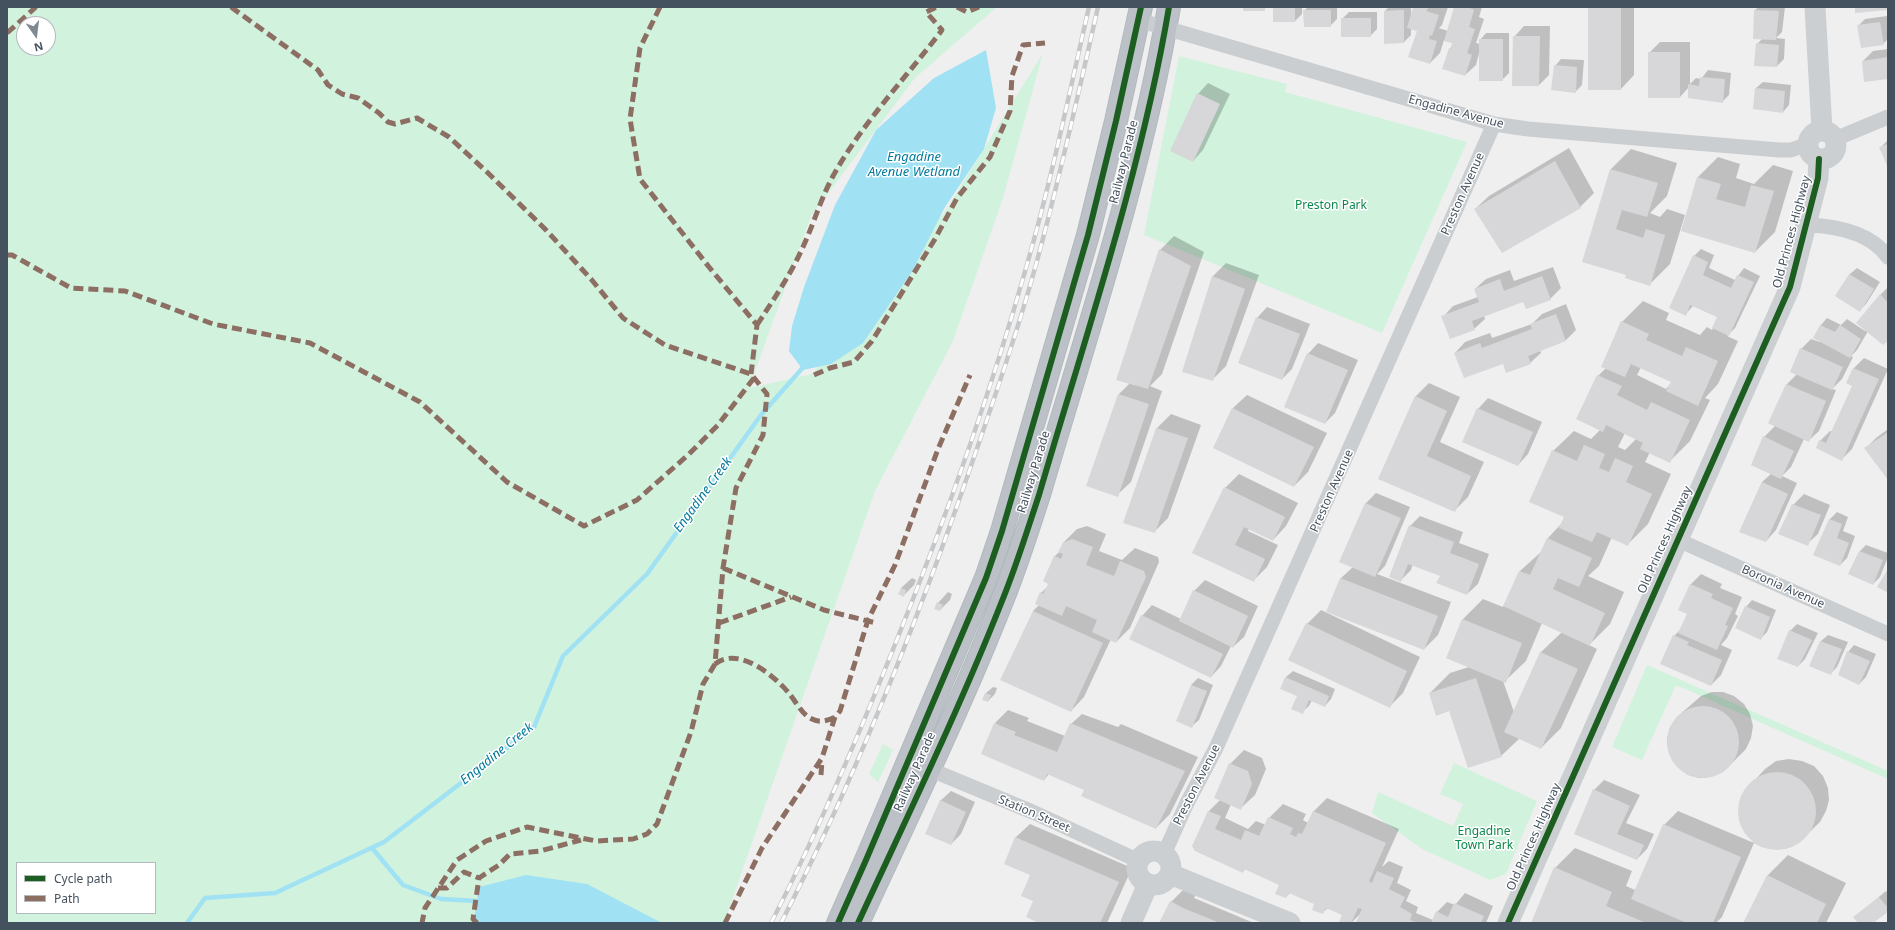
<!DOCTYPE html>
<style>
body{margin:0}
#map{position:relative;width:1895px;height:930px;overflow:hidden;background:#f0efef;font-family:"Noto Sans",sans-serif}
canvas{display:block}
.frame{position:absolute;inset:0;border:8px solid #44515e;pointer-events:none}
.legend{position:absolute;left:16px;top:862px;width:140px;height:52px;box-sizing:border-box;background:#fff;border:1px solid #b4b9bf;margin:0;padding:5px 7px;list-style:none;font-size:12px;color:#44515e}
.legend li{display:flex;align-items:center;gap:8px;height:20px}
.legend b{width:20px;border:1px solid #b4b9bf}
.north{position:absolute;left:16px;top:16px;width:40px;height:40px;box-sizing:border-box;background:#fff;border:1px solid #b4b9bf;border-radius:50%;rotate:166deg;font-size:11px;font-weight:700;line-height:16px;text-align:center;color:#44515e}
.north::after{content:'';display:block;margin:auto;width:14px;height:18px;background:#808891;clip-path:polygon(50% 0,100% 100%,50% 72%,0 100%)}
</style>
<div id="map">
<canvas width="1895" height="930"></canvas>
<div class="frame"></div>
<ul class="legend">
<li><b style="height:5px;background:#1b5e20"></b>Cycle path</li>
<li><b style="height:5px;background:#8d6e63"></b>Path</li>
</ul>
<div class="north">N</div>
</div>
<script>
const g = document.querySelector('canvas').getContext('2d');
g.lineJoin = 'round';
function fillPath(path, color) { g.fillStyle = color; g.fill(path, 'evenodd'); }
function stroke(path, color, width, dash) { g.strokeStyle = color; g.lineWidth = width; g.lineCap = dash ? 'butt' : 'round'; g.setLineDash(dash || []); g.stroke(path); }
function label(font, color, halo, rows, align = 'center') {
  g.font = font + ' "Noto Sans",sans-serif'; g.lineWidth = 3; g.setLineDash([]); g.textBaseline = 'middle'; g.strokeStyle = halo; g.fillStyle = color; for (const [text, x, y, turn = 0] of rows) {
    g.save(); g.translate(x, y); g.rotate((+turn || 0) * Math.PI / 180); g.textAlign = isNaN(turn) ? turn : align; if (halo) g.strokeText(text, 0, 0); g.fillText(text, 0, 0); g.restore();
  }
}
fillPath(new Path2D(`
 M7 7H997L915 78 811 216 749 388 812 374 946 210 1043 53 1003 198 953 341 875 491 724 923H7ZM24 24H48V48H24ZM17 863H155V913H17Z
 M1179 56 1287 84 1285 92 1467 142 1382 333 1144 235Z
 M1647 665 1888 771V779L1676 685 1642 760 1612 747Z
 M883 744 893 750 878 782 869 774Z
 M1454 763 1537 801 1506 874 1490 880 1422 849 1372 813 1378 792 1453 826 1463 804 1440 794Z`), '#d1f2dd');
fillPath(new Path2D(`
 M986 50 996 108 984 149 945 207 913 270 863 343 831 364 803 370 789 351 792 326 804 287 835 205 876 130 934 78Z
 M526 875 587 884 662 923H479L474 919 479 887Z`), '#a0e2f4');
fillPath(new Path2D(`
 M1274 7H1302V14L1295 21H1274Z
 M1308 7H1337V19L1330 26 1304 11Z
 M1389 7H1411V17L1415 7H1448L1442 25 1439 28 1448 31 1455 7H1482L1479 17 1484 19 1476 43 1480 44V40L1486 33H1509V73L1502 80 1479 53 1476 65 1465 75 1450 49 1454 42 1444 40 1440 53 1430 63 1418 31 1411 29V35L1404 42H1385V11Z
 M1589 7H1634V75L1621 89Z
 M1759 7H1785L1782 32 1776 38 1785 39 1784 59 1777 66 1757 44 1763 38 1755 10Z
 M1349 12H1377V29L1370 36 1342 19Z
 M1887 16 1888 39 1883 44 1858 26 1865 19Z
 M1524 26H1550L1549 75 1539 85 1514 37Z
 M1660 42H1690V84L1696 78 1701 79 1708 70 1731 73 1729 95 1722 102 1689 87 1680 97 1649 53Z
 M1888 49V78L1863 61 1873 51Z
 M1561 59 1584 60 1582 85 1576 91 1555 66Z
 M1763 82 1791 85 1789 105 1783 112 1756 88Z
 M1208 83 1230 94 1203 150 1193 161 1198 94Z
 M1888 140V166L1880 148Z
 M1569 148 1594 193 1580 207 1502 252 1475 209 1489 196Z
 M1631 149 1677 163 1667 196 1650 213 1660 217 1667 209 1685 215 1670 264 1650 284 1627 274 1583 261 1611 169Z
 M1718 157 1740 164 1736 178 1754 184 1773 165 1793 171 1775 232 1755 252 1698 177Z
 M1174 236 1204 252 1162 374 1150 386 1162 391 1131 482 1117 495 1119 394 1130 383 1160 250Z
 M1701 249 1714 255 1709 268 1735 280 1744 268 1760 276 1735 328 1727 336 1738 341 1718 384 1705 398 1710 400 1690 441 1670 461 1650 452 1645 462 1671 474 1648 524 1628 544 1612 537 1599 566 1588 576 1624 592 1610 624 1589 645 1597 649 1561 728 1541 748 1520 738 1501 756 1430 693 1450 673 1469 667 1447 658 1463 619 1483 599 1503 607 1520 571 1541 552 1548 538 1562 523 1566 517 1553 451 1574 431 1591 439 1601 429 1598 376 1606 368 1622 322 1643 301 1669 313 1666 320 1700 335 1707 327 1712 330 1718 317 1693 306 1685 315 1694 256ZM1641 367 1672 381 1671 383 1666 389 1637 375ZM1625 433 1637 438 1625 450 1618 447ZM1542 623 1562 632 1541 652 1514 712 1503 681H1505L1526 661Z
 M1226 263 1259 275 1226 366 1212 380 1213 276Z
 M1553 267 1561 288 1550 299 1524 301 1484 316 1485 319 1474 329 1443 317 1453 306 1478 297 1475 289 1486 279 1510 270 1514 281Z
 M1857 268 1880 282 1866 304 1859 311 1837 295 1850 274Z
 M1888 287V339L1868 331 1857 350 1851 356 1853 357 1842 379 1832 389 1836 390 1819 431 1808 441 1804 439 1791 467 1782 476 1797 483 1776 530 1766 541 1740 531 1762 482 1772 473 1764 437 1775 426 1769 423 1787 384 1797 374 1801 349 1811 339 1820 342 1821 341 1815 338 1821 325 1827 318 1841 325 1847 319 1865 331 1880 295Z
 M1566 304 1576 330 1566 340 1540 350 1541 353 1530 363 1455 353 1465 342 1490 333 1492 338 1532 324 1542 314Z
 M1267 307 1310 324 1292 369 1282 379 1257 318Z
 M1318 343 1358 360 1335 413 1325 423 1308 354Z
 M1864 358 1888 369 1852 449 1842 459 1820 441 1830 431 1833 432 1854 385 1853 369Z
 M1429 383 1460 397 1440 442 1484 462 1468 497 1454 511 1379 478 1415 397Z
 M1247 395 1327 433 1308 472 1294 486 1214 447 1233 408Z
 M1488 398 1542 422 1528 454 1518 465 1478 409Z
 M1171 414 1201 425 1168 518 1154 532 1124 522 1157 428Z
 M1888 429V478L1866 448 1876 438Z
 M1239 474 1298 503 1286 526 1273 540 1249 529 1248 531 1278 545 1267 567 1253 581 1193 552 1225 488Z
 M1376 493 1410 507 1385 566 1377 574 1451 602 1438 635 1424 649 1328 611 1341 578 1353 567 1341 562 1366 503Z
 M1804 494 1830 505 1818 534 1807 544 1793 505Z
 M1837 512 1848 517 1843 531 1855 536 1847 558 1840 565 1814 555 1830 519Z
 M1420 516 1463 532 1459 543 1489 554 1478 584 1467 594 1441 575 1413 564 1411 570 1401 580 1410 526Z
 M1087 526 1106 534 1099 551 1122 560 1135 548 1158 557 1159 562 1130 628 1116 642 1111 639 1084 697 1071 711 1033 611 1039 605 1041 593 1048 586 1055 556 1060 551 1063 543 1077 529Z
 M1866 545 1888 553V557L1880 577 1873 584 1860 551Z
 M1701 574 1722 584 1720 588 1742 597 1735 614 1738 616 1727 638 1721 645 1732 650 1721 675 1711 685 1674 636 1682 628 1688 614 1690 585Z
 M912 578 916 580 914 585 903 596 901 588Z
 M1205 580 1258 606 1244 637 1233 647 1231 646 1221 666 1211 677 1142 616 1152 605 1181 619 1194 591Z
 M948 592 952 594 950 600 940 610 938 603Z
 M1752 600 1776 610 1767 632 1761 638 1746 607Z
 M1321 610 1420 657 1403 693 1389 707 1307 624Z
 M1797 624 1818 633 1805 659 1798 666 1790 631Z
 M1828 635 1848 642 1837 667 1830 674 1810 666 1821 641Z
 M1854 645 1876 654 1866 677 1859 684 1848 652Z
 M1293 671 1335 689 1331 699 1325 706 1312 700 1309 706 1302 712 1298 696 1286 677Z
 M1198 678 1213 685 1199 720 1192 726 1191 685Z
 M993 687 997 688 995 694 988 701 984 699 986 693Z
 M1712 692H1723L1734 696 1744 704 1750 714 1753 726 1751 738 1746 749 1723 772 1711 777 1699 778 1688 775 1679 768 1672 760 1668 749 1667 738 1670 727 1677 717 1701 696Z
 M1008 710 1029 718 1027 721 1065 736 1071 724 1082 714 1118 727 1121 724 1198 757 1170 814 1156 828 1085 790 1049 774 1044 780 995 723Z
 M1244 750 1262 758 1266 769 1255 795 1241 808 1231 804 1225 818 1248 829 1256 821 1266 825 1269 818 1283 804 1306 814 1303 820 1308 823 1313 812 1327 798 1399 829 1382 867 1389 861 1403 867 1397 883 1411 890 1406 901 1418 907 1416 913 1433 920 1437 912 1447 902 1455 905 1465 893 1493 906 1486 923H1360L1362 912 1351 923H1344L1343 915 1328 908 1322 913 1316 904 1290 893 1286 897 1281 884 1245 869 1243 872 1193 846 1209 811 1220 800 1230 764Z
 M1789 759 1802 761 1814 766 1823 776 1828 788 1829 800 1826 811 1820 822 1797 844 1786 848 1774 849 1762 847 1754 843 1744 831 1739 819V806L1743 793 1765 769 1776 761Z
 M1604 780 1640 795 1626 823 1654 834 1647 849 1637 859 1575 834 1594 790Z
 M951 791 975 802 961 834 951 844 940 801Z
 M1678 811 1754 843 1722 917 1716 923H1532L1555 868 1575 848 1632 871 1626 886 1635 890 1664 825Z
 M1030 824 1132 868 1107 923H1041L1034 901 1032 875 1005 863 1016 837Z
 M1788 855 1846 883 1826 923H1744L1768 875Z
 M1185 888 1196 894 1194 898 1254 923H1161L1171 902Z
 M1886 891 1888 893V910L1871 923H1859L1855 917Z`), '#0003');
stroke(new Path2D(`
 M372 848 403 885 441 899 477 901
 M187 923 205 898 275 893 384 842 534 727 563 656 647 574 761 415 806 364`), '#a0e2f4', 4.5);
fillPath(new Path2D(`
 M1243 7H1265V11H1243Z
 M1273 7H1295V22H1273Z
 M1413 7H1429L1426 11 1439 15 1432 36 1430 35 1429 39 1437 41 1430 64 1408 57 1417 31 1407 28Z
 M1454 7H1468L1474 10 1469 27 1475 29 1467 53 1472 55 1465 76 1442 69 1449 48 1451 49 1452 43 1444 41Z
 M1588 7H1621V90H1588Z
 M1855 7H1888V10L1855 13Z
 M1303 10H1331V27H1304Z
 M1404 10V43L1384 44V11Z
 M1754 10 1779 11 1776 40 1753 39Z
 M1341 18H1371V37H1341Z
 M1880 22 1884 45 1861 48 1857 25Z
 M1513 36H1540L1539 86H1512Z
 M1479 39H1503V81H1479Z
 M1756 43 1779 45 1777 67 1754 66Z
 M1648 52H1680V98H1648Z
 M1888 57V79L1864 82 1862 61Z
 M1554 65 1577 67 1576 93 1551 90Z
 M1700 77 1725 79 1723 103 1688 98V84L1699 86Z
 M1755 88 1785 91 1783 113 1753 109Z
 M1197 93 1220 104 1193 162 1170 151Z
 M1888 144V168L1879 147Z
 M1555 161 1581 208 1502 253 1474 209Z
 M1610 169 1658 183 1647 217 1622 210 1616 229 1643 238 1646 229 1665 235 1650 286 1625 278 1626 275 1582 262Z
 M1697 177 1721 184 1716 199 1745 207 1751 185 1774 191 1755 253 1681 231Z
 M1159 249 1191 266 1148 389 1116 380Z
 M1693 255 1708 262 1703 275 1731 288 1737 275 1754 282 1729 336 1712 328 1717 317 1690 305 1686 316 1669 308Z
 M1849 274 1874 289 1860 312 1835 296Z
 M1212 276 1245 289 1213 381 1182 372Z
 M1542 276 1551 300 1526 309 1523 302 1472 321 1475 330 1450 339 1441 316 1479 302 1474 289 1500 279 1504 291Z
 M1880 294 1888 303V341L1883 345 1856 323Z
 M1556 314 1566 341 1528 356 1531 364 1506 373 1503 364 1464 378 1454 353 1480 343 1482 348 1532 329 1530 324Z
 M1256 317 1300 334 1282 380 1238 363Z
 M1621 321 1649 334 1646 340 1682 356 1686 347 1718 361 1698 406 1666 391 1671 382 1631 364 1625 377 1601 367Z
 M1820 325 1835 332 1840 325 1861 339 1850 358 1813 338Z
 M1800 348 1843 367 1832 390 1790 372Z
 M1307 353 1348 370 1325 424 1284 407Z
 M1853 368 1879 379 1842 461 1816 448 1819 440 1826 443 1852 386 1846 383Z
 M1597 375 1622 386 1617 395 1647 410 1651 402 1690 420 1670 463 1640 449 1643 443 1606 425 1603 432 1576 419Z
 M1786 384 1826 401 1809 442 1768 423Z
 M1118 394 1149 404 1118 497 1086 486Z
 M1415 396 1447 411 1427 456 1471 476 1455 512 1378 479Z
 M1232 408 1314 447 1294 487 1213 448Z
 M1477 408 1533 432 1518 466 1462 442Z
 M1156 428 1188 438 1155 533 1123 523Z
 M1887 433 1888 434V480L1864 448Z
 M1763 436 1794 451 1781 479 1751 465Z
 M1584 445 1605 454 1599 468 1609 472 1615 458 1633 466 1626 482 1652 494 1628 546 1597 532 1592 542 1559 528 1564 517 1529 502 1552 450 1577 461Z
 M1762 482 1788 494 1766 542 1739 532Z
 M1224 487 1285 517 1273 541 1244 527 1235 545 1265 559 1254 582 1192 553Z
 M1365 503 1401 518 1375 577 1339 562Z
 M1792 504 1821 515 1808 546 1778 534Z
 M1829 519 1842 524 1837 538 1849 543 1840 566 1813 555Z
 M1409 525 1454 542 1450 553 1479 564 1467 595 1436 583 1440 576 1408 564 1401 582 1389 577Z
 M1547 538 1592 558 1579 587 1558 578 1553 589 1605 613 1590 646 1503 606 1519 571 1530 575Z
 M1072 539 1093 547 1086 565 1114 576 1120 561 1144 571 1146 577 1116 643 1092 632 1097 620 1066 606 1062 616 1035 604 1040 592 1043 594 1048 584 1043 581 1054 556 1061 559 1063 554 1058 552 1063 543Z
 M1859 551 1883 560 1873 585 1848 574Z
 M1888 569V591L1887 592 1877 587Z
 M1340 578 1438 616 1424 650 1326 612Z
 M1690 584 1713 594 1711 598 1733 608 1725 625 1728 626 1717 650 1678 633 1687 614 1678 610Z
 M901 588 906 590 904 597 898 594Z
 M1193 590 1248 616 1233 648 1179 621Z
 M937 602 943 605 940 611 934 609Z
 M1745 606 1770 617 1761 640 1735 628Z
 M1033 611 1103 643 1071 712 1000 680Z
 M1141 615 1223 654 1211 678 1129 639Z
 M1462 619 1522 643 1506 683 1446 658Z
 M1306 623 1407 671 1390 708 1288 660Z
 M1789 630 1812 640 1798 667 1777 659Z
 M1673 635 1689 642 1687 645 1722 660 1711 686 1660 664Z
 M1820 641 1842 649 1831 675 1809 666Z
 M1847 651 1870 661 1859 685 1838 675Z
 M1540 652 1578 669 1541 749 1504 732Z
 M1285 677 1329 696 1325 707 1309 700 1303 714 1291 709 1297 696 1280 689Z
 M1476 678 1502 757 1468 768 1449 711 1436 716 1429 693Z
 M1191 685 1207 691 1192 728 1176 721Z
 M985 693 991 695 988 702 982 700Z
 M1667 742a36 36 0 1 1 72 0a36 36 0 1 1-72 0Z
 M994 723 1016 732 1014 735 1057 752 1070 723 1185 771 1156 829 1081 796 1084 790 1047 774 1044 781 981 754Z
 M1229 763 1248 771 1252 784 1241 810 1214 798Z
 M1738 811a39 39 0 1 1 78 0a39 39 0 1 1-78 0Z
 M1593 789 1630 806 1617 834 1644 845 1637 860 1574 834Z
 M940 800 966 812 951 845 925 834Z
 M1208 811 1221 816 1215 829 1241 840 1245 830 1259 836 1268 817 1293 828 1290 834 1296 837 1298 833 1302 834 1313 811 1386 843 1369 881 1372 883 1377 871 1394 878 1389 889 1405 897 1400 907 1412 914 1410 920 1418 923H1358L1356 922 1362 909 1358 908 1351 923H1342L1339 922 1342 915 1326 908 1323 914 1312 910 1314 904 1289 893 1286 898 1275 894 1279 885 1244 869 1243 873 1195 851 1192 846Z
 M1663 824 1741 857 1713 923H1687L1631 899Z
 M1015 837 1119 882 1100 923H1039L1026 917 1033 901 1021 896 1030 875 1004 864Z
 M1554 867 1612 892 1606 906 1646 923H1531Z
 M1767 875 1826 904 1817 923H1743Z
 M1879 897 1888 908V912L1873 923H1858L1853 917Z
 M1170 901 1183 908 1220 923H1159Z
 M1454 903 1484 916 1481 923H1431L1436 911 1448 917Z`), '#d7d7d9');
const highway = new Path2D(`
 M838 923 866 860 986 578 1002 531 1088 235 1116 121 1141 7
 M858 923C907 817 959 710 1002 601 1016 567 1027 531 1039 495 1086 334 1141 173 1169 7`);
stroke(highway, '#b3b9c0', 24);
stroke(new Path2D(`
 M1138 20 1494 124 1528 129 1779 150H1791L1808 144
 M1835 139 1888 117
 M1807 225C1836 226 1870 232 1888 257
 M1678 540 1888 634
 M929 769 1035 813 1139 861
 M1164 854 1186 805 1216 748 1494 124`), '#cbced0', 15);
stroke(new Path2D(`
 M1815 7 1822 130
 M1808 145a14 14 0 1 1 28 0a14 14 0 1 1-28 0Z
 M1137 868a17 17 0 1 1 34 0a17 17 0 1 1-34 0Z
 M1170 874 1290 923
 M1131 923 1148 884
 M1508 923 1790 287 1818 178 1819 159`), '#cbcfd2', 21);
stroke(highway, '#bbc1c6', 22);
const rail = new Path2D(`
 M771 923C818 832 858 737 896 642 945 520 990 395 1026 268 1051 182 1069 94 1089 7
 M781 923C857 775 918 620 972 463 994 399 1017 334 1035 268 1059 182 1078 95 1098 7`);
stroke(rail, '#c5c7c9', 4.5);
stroke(rail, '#fff', 3, [9]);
stroke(new Path2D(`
 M231 7 318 70 328 85 342 94 358 98 379 113 388 122 395 124 417 118 449 137 487 172 546 230 591 279 623 318 665 345 751 374 767 394 763 435 736 488 723 568 715 664 703 684 691 732 657 824 647 834 633 839 596 841 527 827 486 841 457 860 425 908 422 923
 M660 7 640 48 630 119 640 179 709 267 757 325 751 374
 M957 7 967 12 979 7
 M7 33 36 7
 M7 255H12L71 288 125 291 213 324 310 343 420 402 507 482 584 526 637 500 688 455 718 425 754 378
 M757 325C773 300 790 276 802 249 813 226 821 198 833 176 863 122 905 79 942 30L926 12 937 7
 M814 375 830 368 854 362 872 341 935 239 957 198 990 157 1010 111 1012 76 1023 45 1045 43
 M723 568 824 610 876 623
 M719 623 791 597
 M715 664C738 646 772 674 788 692 795 700 802 715 812 719 820 723 827 721 835 717
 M821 775 822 760
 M438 888H447L464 872 479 878
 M477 923 473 919 479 878 499 865 510 854 540 851 581 840
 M725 923 762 848 822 758 835 717 840 711 868 620 895 565 938 449 970 375`), '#8d6e63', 5, [10, 5]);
stroke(new Path2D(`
 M838 923 866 860 986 578 1002 531 1088 235 1116 121 1141 7
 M858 923C907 817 959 710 1002 601 1016 567 1027 531 1039 495 1086 334 1141 173 1169 7
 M1508 923 1790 287 1818 178 1819 159`), '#1b5e20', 6);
label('12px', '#44515e', '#fff', [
 ["Engadine Avenue",1456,112,15],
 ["Railway Parade",1124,162,-76],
 ["Preston Avenue",1463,194,-66],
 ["Old Princes Highway",1792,232,-75],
 ["Railway Parade",1034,472,-73],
 ["Preston Avenue",1332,491,-66],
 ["Old Princes Highway",1665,540,-66],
 ["Boronia Avenue",1783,587,24],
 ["Railway Parade",915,772,-66],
 ["Preston Avenue",1197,785,-63],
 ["Station Street",1034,814,23],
 ["Old Princes Highway",1534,837,-66]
]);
label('12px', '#0c884b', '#fff', [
 ["Preston Park",1331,206],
 ["Engadine",1484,832],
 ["Town Park",1484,846]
]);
label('italic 13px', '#037b9c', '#fff', [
 ["Engadine",914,157],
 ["Avenue Wetland",914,172],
 ["Engadine Creek",703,495,-54],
 ["Engadine Creek",497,754,-39]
]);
</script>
